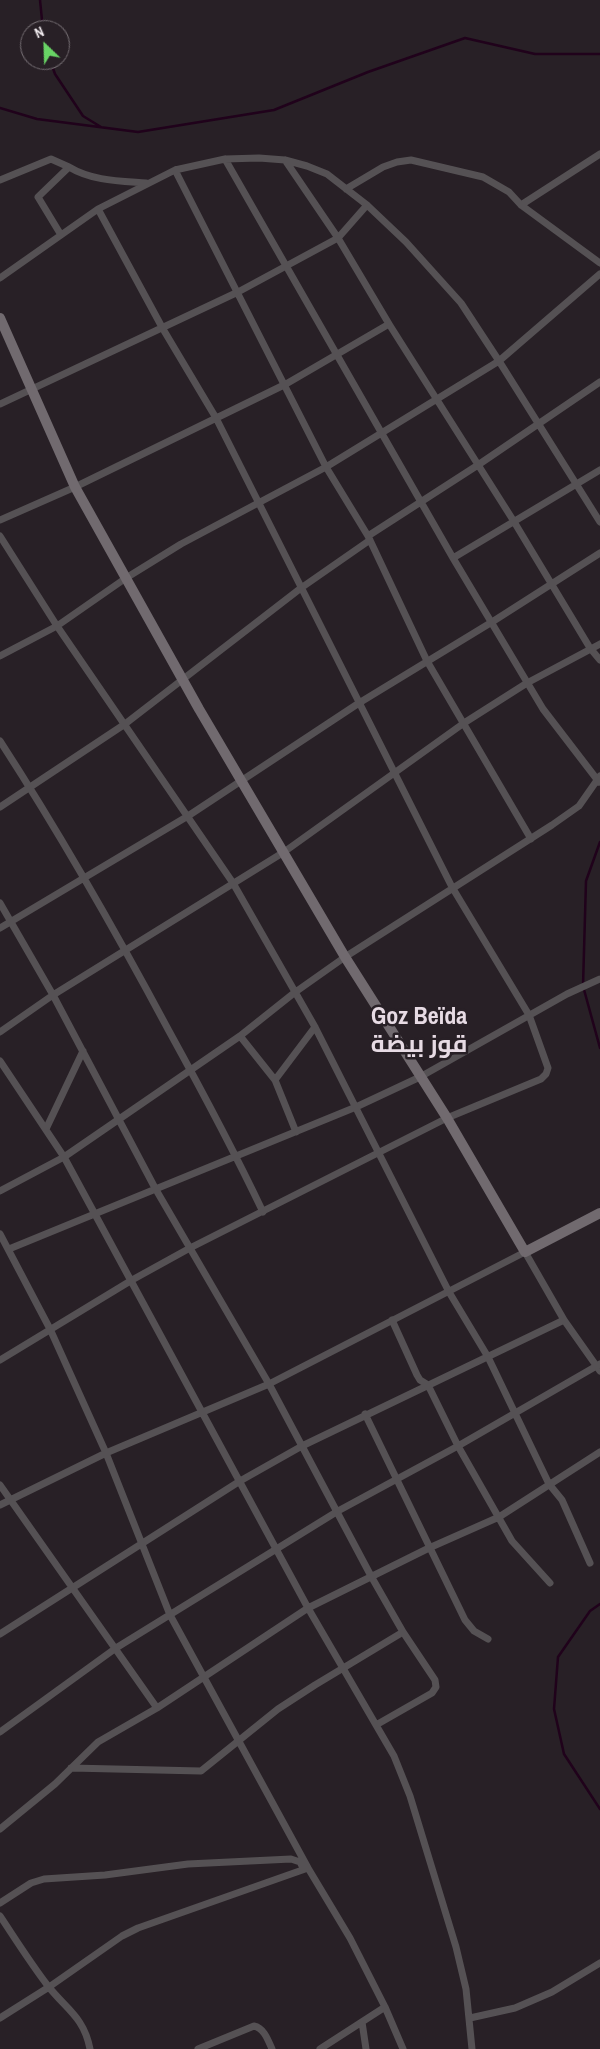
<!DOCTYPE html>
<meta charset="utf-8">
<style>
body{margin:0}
#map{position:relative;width:600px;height:2049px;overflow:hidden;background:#282026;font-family:"Archivo Narrow",sans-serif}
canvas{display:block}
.north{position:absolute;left:20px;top:20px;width:50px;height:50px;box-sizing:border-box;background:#282026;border:1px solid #787176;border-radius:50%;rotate:336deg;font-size:14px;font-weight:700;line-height:20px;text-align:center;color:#f1ebef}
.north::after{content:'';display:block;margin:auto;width:18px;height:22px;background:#68d465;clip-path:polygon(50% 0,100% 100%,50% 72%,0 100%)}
</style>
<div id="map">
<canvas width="600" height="2049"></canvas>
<div class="north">N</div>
</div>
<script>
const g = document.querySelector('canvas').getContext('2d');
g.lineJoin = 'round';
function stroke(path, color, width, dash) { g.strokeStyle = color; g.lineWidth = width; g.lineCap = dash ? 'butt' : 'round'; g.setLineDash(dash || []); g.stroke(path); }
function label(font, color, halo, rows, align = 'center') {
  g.font = font + ' "Archivo Narrow",Cairo,sans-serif'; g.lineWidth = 5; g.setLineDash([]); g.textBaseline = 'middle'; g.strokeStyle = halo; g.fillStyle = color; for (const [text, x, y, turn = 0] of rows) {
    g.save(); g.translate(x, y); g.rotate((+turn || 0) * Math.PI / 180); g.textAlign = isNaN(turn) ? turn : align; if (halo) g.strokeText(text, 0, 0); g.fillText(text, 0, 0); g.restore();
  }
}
stroke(new Path2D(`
 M40 0 43 30
 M50 60 55 74 83 116 101 127
 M0 108 37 119 138 132 274 110 368 72 465 38 535 54H600
 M600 842 586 881 583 986 600 1048
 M600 1604 590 1611 558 1657 554 1709 564 1754 600 1809`), '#20021b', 2.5);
stroke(new Path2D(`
 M225 159 453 558 543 709 599 782
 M285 160 338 238 389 324 513 520 590 648 600 660
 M69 167C92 181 120 181 146 183
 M175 170 326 467 368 536 427 661 531 839
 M0 180 51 159 69 167 38 197 61 235
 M346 189 383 167 397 162 411 160 483 177 509 192 521 205 600 263
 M521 205 600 154
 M0 278 98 209 175 170 225 159 259 158 285 160 307 166 327 174 367 205 406 242 461 303 499 361 600 522
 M0 404 238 292 338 238 367 205
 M0 520 75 487 286 384 389 324
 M0 536 57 626 233 883 315 1027 449 1292 488 1357 549 1484 562 1500 590 1563
 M368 536 478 465 600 382
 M453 558 600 470
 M0 656 57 626 126 578 181 544 326 467 499 361 600 274
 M0 741C61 835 116 932 169 1031 202 1091 234 1151 263 1212
 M0 807 125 724 301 588 370 540
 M0 903 53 995 155 1188 269 1384 371 1576 403 1632 435 1680 436 1687 432 1693 376 1725
 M0 928 188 816 359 703 492 622 600 553
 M0 1032 53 995 284 852 464 723 527 683 600 644
 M240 1036 275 1080 296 1132
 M0 1061 64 1157 308 1608 394 1756 410 1796 456 1947 466 1989 472 2049
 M275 1080 315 1027
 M46 1129 83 1051
 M0 1191 64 1157 240 1036 294 993 345 957 552 825 579 806 600 776
 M0 1234 50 1329 106 1453 170 1615 308 1868 350 1938 385 2007 403 2049
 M9 1249 356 1107 420 1077 567 994 600 979
 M392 1320 417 1375 420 1380 428 1385 458 1446 512 1541 550 1583
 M0 1360 132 1280 190 1248 447 1118 541 1079 546 1074 548 1068 529 1015 452 887 216 418 163 329 98 209
 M365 1414 465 1620 474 1631 488 1639
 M0 1485 157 1708 308 1608 429 1548 499 1517 600 1452
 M0 1505 106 1453 269 1384 525 1252 564 1320 600 1371
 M0 1634 240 1481 302 1446 564 1320
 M0 1732 116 1648 338 1511 458 1446 600 1364
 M71 1768 201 1771 278 1709 315 1685 403 1632
 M0 1829 55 1784 98 1742 157 1708
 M0 1903 31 1883 44 1879 105 1875 188 1864 291 1859 300 1862 303 1868
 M0 1916C16 1940 31 1964 48 1986 66 2009 84 2017 90 2049
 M0 2018 49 1987 122 1936 138 1928 308 1868
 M470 2018 515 2008 552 1992 600 1963
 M362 2022 366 2049
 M198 2049 254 2026C264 2028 268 2040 272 2049
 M320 2049 385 2007`), '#555154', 7);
stroke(new Path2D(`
 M0 318 75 487 199 709 345 957 447 1118 525 1252 600 1213`), '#716a6f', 10);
label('bold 24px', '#e7dbe4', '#282026', [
 ["Goz Beïda",419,1018],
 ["قوز بيضة",419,1046]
]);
</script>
